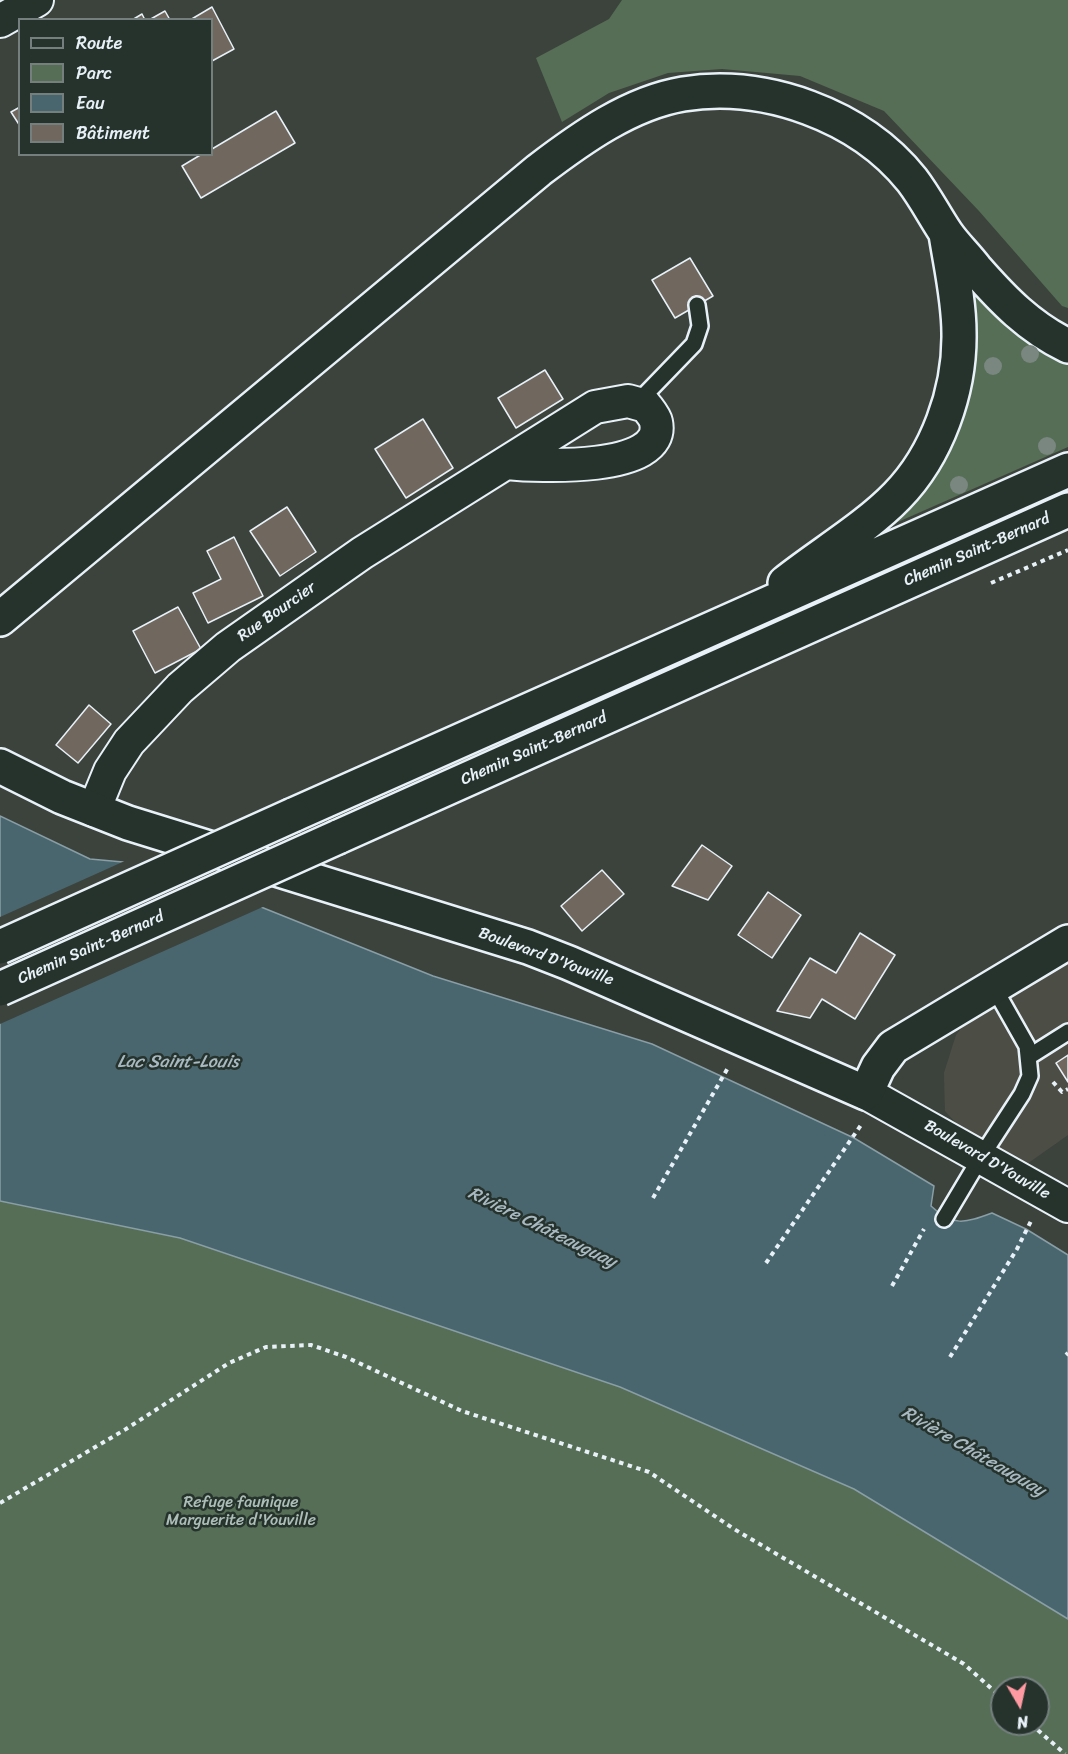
<!DOCTYPE html>
<meta charset="utf-8">
<style>
body{margin:0}
#map{position:relative;width:1068px;height:1754px;overflow:hidden;background:#3c433c;font-family:Sriracha,sans-serif}
canvas{display:block}
.legend{position:absolute;left:18px;top:18px;width:195px;height:138px;box-sizing:border-box;background:#26332d;border:2px solid #747f7e;margin:0;padding:8px 10px;list-style:none;font-size:18px;color:#e8f1f8}
.legend li{display:flex;align-items:center;gap:12px;height:30px}
.legend b{width:30px;border:2px solid #747f7e}
.north{position:absolute;left:990px;top:1676px;width:60px;height:60px;box-sizing:border-box;background:#26332d;border:2px solid #747f7e;border-radius:50%;rotate:171deg;font-size:16px;font-weight:700;line-height:24px;text-align:center;color:#e8f1f8}
.north::after{content:'';display:block;margin:auto;width:21px;height:27px;background:#ff9aa2;clip-path:polygon(50% 0,100% 100%,50% 72%,0 100%)}
</style>
<div id="map">
<canvas width="1068" height="1754"></canvas>
<ul class="legend">
<li><b style="height:8px;background:#26332d"></b>Route</li>
<li><b style="height:16px;background:#556e55"></b>Parc</li>
<li><b style="height:16px;background:#49666f"></b>Eau</li>
<li><b style="height:16px;background:#70685f"></b>Bâtiment</li>
</ul>
<div class="north">N</div>
</div>
<script>
const g = document.querySelector('canvas').getContext('2d');
g.lineJoin = 'round';
function fillPath(path, color) { g.fillStyle = color; g.fill(path, 'evenodd'); }
function stroke(path, color, width, dash) { g.strokeStyle = color; g.lineWidth = width; g.lineCap = dash ? 'butt' : 'round'; g.setLineDash(dash || []); g.stroke(path); }
function label(font, color, halo, rows, align = 'center') {
  g.font = font + ' Sriracha,sans-serif'; g.lineWidth = 5; g.setLineDash([]); g.textBaseline = 'middle'; g.strokeStyle = halo; g.fillStyle = color; for (const [text, x, y, turn = 0] of rows) {
    g.save(); g.translate(x, y); g.rotate((+turn || 0) * Math.PI / 180); g.textAlign = isNaN(turn) ? turn : align; if (halo) g.strokeText(text, 0, 0); g.fillText(text, 0, 0); g.restore();
  }
}
fillPath(new Path2D(`
 M1068 960V1135L1024 1166 957 1124 945 1111 944 1073 956 1035 968 1020Z`), '#4c4e46');
fillPath(new Path2D(`
 M622 0H1068V308L1062 306 979 211 884 111 800 76 722 69 668 73 609 93 562 122 536 58 609 19Z
 M971 287 1068 363V447L882 529C904 503 931 477 949 448 978 402 979 339 971 287Z
 M0 1201 180 1238 620 1387 854 1489 1068 1619V1754H0ZM1002 1688H1038V1724H1002Z`), '#556e55');
const water = new Path2D(`
 M0 816 90 859 123 862 261 907 433 976 652 1044 854 1138 934 1186 931 1206C953 1227 965 1223 992 1213L1026 1229 1068 1255V1619L854 1489 620 1387 180 1238 0 1201Z`);
fillPath(water, '#49666f');
stroke(water, '#899ea6', 1.5);
fillPath(new Path2D(`
 M127 860 265 906 0 1024V917Z`), '#3c433c');
const building = new Path2D(`
 M212 7 234 49 212 61V20H190Z
 M165 11 170 20H149Z
 M142 14 145 20H132Z
 M20 107V126L11 112Z
 M276 111 295 143 201 198 182 166 202 154H212V149Z
 M690 258 713 296 675 318 652 280Z
 M545 370 563 399 516 428 498 398Z
 M423 419 453 468 406 498 375 449Z
 M287 507 316 552 280 576 250 531Z
 M234 537 263 596 208 623 193 593 221 579 207 551Z
 M178 607 201 649 155 673 133 631Z
 M89 705 111 724 78 763 56 745Z
 M702 845 732 866 708 900 672 886Z
 M602 870 624 894 582 931 561 906Z
 M768 892 801 915 772 958 738 935Z
 M860 933 895 955 855 1019 822 999 810 1018 777 1011 810 958 836 973Z
 M1068 1055V1082L1056 1063Z`);
fillPath(building, '#70685f');
stroke(building, '#e8f1f8', 1.5);
const service = new Path2D(`
 M637 403 694 344 700 326 697 305
 M1030 1056 1068 1032
 M944 1219 981 1157 1022 1094 1030 1076 1027 1046 993 986`);
const minor = new Path2D(`
 M0 21 37 0
 M94 810 110 771 129 742 180 688 228 647 362 553 595 407 628 401 646 406C649 410 655 417 656 422 667 473 535 466 507 463
 M866 1093 1068 1206`);
const tertiary = new Path2D(`
 M785 583C820 555 866 528 897 496 937 455 960 391 959 333 959 300 951 266 946 234
 M0 619 539 170C581 138 630 103 683 94 765 81 860 115 912 180 925 197 934 215 946 233 954 245 966 256 975 268 1003 300 1029 327 1068 346
 M0 766 62 797 128 823 528 947 569 963 866 1093 878 1067 893 1047 1068 942
 M293 815 1068 470
 M338 837 1068 510`);
stroke(service, '#e8f1f8', 20);
stroke(minor, '#e8f1f8', 36);
stroke(tertiary, '#e8f1f8', 38);
stroke(new Path2D(`
 M991 583 1068 550
 M1053 1082 1062 1092 1068 1089
 M653 1198 729 1066
 M766 1263 861 1125
 M892 1286 924 1229
 M1066 1355 1068 1353
 M950 1357 1017 1249 1031 1221
 M0 1503 126 1429 229 1363 266 1347 311 1345 346 1357 462 1411 649 1472 734 1529 964 1664 1002 1698
 M1031 1724 1065 1754`), '#e8f1f8', 4, [4.5, 4.5]);
stroke(service, '#26332d', 15);
stroke(minor, '#26332d', 32);
stroke(tertiary, '#26332d', 33);
const tertiaryBridge = new Path2D(`
 M0 947 293 815
 M0 989 338 837`);
stroke(tertiaryBridge, '#e8f1f8', 38, []);
stroke(tertiaryBridge, '#26332d', 33);
g.fillStyle = '#7a8680';
for (const [x, y] of [
 [1030,354],
 [993,366],
 [1047,446],
 [959,485]
]) { g.beginPath(); g.arc(x, y, 9, 0, 2 * Math.PI); g.fill(); }
label('16px', '#e8f1f8', '#26332d', [
 ["Chemin Saint-Bernard",977,550,-24],
 ["Rue Bourcier",277,612,-35],
 ["Chemin Saint-Bernard",534,749,-24],
 ["Chemin Saint-Bernard",91,948,-24],
 ["Boulevard D'Youville",546,957,20],
 ["Boulevard D'Youville",987,1160,30]
]);
label('16px', '#adbdb7', '#26332d', [
 ["Refuge faunique",241,1503],
 ["Marguerite d'Youville",241,1521]
]);
label('italic 18px', '#a8b9c1', '#26332d', [
 ["Lac Saint-Louis",178,1062],
 ["Rivière Châteauguay",542,1228,26],
 ["Rivière Châteauguay",973,1452,30]
]);
</script>
